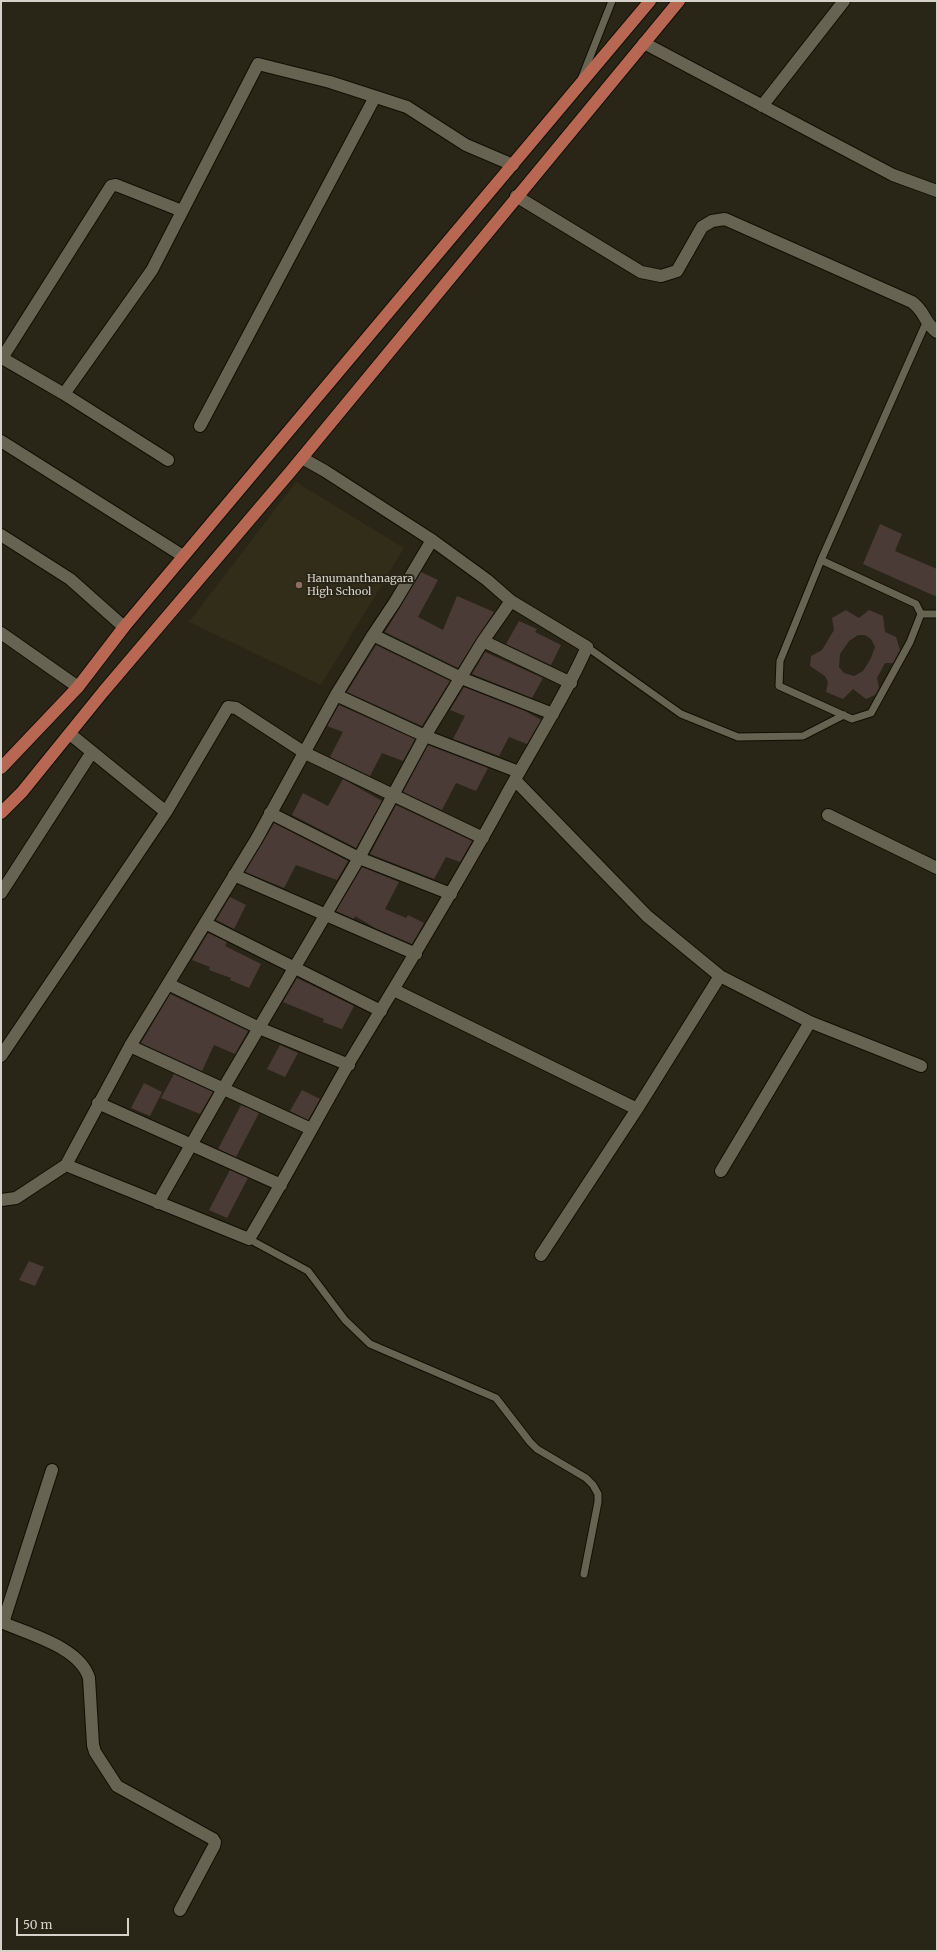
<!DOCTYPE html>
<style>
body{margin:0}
#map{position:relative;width:938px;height:1952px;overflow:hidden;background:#292617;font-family:Merriweather,serif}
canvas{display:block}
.frame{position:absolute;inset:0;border:2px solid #d4d2c9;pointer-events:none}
.scale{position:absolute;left:16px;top:1918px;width:113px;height:18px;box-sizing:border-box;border:2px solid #d4d2c9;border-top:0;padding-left:5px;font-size:12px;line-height:14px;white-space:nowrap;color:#d4d2c9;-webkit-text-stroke:3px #292617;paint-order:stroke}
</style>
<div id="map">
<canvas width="938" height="1952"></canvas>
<div class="frame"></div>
<div class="scale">50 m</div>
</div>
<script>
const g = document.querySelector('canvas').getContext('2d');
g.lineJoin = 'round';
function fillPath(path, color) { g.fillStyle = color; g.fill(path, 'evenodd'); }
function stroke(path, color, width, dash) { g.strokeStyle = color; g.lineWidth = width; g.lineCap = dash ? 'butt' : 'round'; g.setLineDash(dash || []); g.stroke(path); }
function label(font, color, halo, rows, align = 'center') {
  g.font = font + ' Merriweather,serif'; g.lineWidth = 4; g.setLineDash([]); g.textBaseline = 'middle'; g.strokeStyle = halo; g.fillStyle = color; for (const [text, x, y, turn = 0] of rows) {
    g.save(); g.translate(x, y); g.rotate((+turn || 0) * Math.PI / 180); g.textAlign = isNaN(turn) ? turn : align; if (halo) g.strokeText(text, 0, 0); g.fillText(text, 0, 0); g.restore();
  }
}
fillPath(new Path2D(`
 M296 482 404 548 321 685 189 622Z`), '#312d18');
fillPath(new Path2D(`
 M880 524 902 534 895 551 937 569V597L863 564Z
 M421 572 438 580 418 617 443 630 457 596 494 612 458 668 385 632Z
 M846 610 859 618 869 610 883 616 885 632 896 637 900 650 893 663H885L877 678 879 688 875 695 866 699 853 689 843 699 826 692 828 682 825 676 810 666 811 656 822 650 834 630 832 618ZM858 635H865L871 639 875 647 871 658 863 671 854 676 844 673 839 667 840 654 849 641Z
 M519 621 537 629 535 632 561 645 551 665 506 644Z
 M376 645 450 681 422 726 347 692Z
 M485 652 543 678 532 698 472 674Z
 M464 687 525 711 541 720 527 744 509 737 499 756 453 739 465 716 450 710Z
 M339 705 415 739 403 761 382 753 370 776 330 757 343 732 327 726Z
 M428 745 488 768 476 791 456 783 442 810 403 792Z
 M343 779 382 801 356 848 292 815 303 793 328 806Z
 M396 805 472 841 460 862 446 857 434 879 370 854Z
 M274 823 348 861 337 880 296 865 284 888 245 872Z
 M362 867 399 882 385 909 406 918 408 915 424 923 412 944 375 928 355 916 354 919 336 911Z
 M230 897 246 905 234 929 216 920Z
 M208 933 227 942 225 946 261 964 249 988 230 980 231 978 209 970 210 967 192 960Z
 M297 978 354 1006 342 1029 323 1022 324 1019 283 1002Z
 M170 994 248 1031 235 1054 214 1045 202 1071 141 1043Z
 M280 1045 298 1053 285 1077 267 1069Z
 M174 1074 213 1092 200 1114 161 1098Z
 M144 1083 162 1092 150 1116 131 1108Z
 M302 1090 320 1099 308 1120 290 1111Z
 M241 1105 259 1113 236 1157 218 1149Z
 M230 1170 248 1178 227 1218 209 1210Z
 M29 1261 44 1267 35 1286 19 1280Z`), '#4b3b36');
const service = new Path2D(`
 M582 77 612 1
 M821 560 916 604 921 614 910 642 871 713 852 719 779 686 780 661 821 560 926 323
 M921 614H937
 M587 647 681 714 738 737 803 736 844 715
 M249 1239 308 1271 345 1320 370 1344 496 1398 530 1442 537 1449 586 1478 593 1485 598 1494V1502L584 1574`);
const minor = new Path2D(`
 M644 43 893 175 937 191
 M762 106 844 1
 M516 196 641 272 661 276 677 271 702 227 712 221 725 219 912 302C926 312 923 322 937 332
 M2 358 111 186 116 185 182 211
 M1 359 2 358 64 394 168 460
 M64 394 152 270 258 64 330 82 407 107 466 145 513 165
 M200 426 375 97
 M1 441 183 556
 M302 458 325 471 432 540 487 580 511 601 587 647C563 701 531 749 503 801 454 891 400 978 347 1066 314 1124 283 1182 249 1239L66 1165 130 1046 256 840 336 695 373 635 395 602 432 540
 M1 535 70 579 124 627
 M1 633 78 687
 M373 635 461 678 553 714
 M483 641 571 683
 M336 695 425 736 519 772
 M70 734 166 812
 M515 780 647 916 720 976 810 1022 921 1066
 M270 813 359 858 451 894
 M828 815 937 868
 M234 875 416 954
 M1 893 92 752
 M205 923 381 1011
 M168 984 259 1028 349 1065
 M394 990 637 1109
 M130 1046 311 1129
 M1 1056 166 812 228 707 236 708 305 753 483 838
 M98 1103 281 1185
 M721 1171 810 1022
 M1 1200 16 1198 66 1165
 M158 1203 223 1089 359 858 425 736 483 641 511 601
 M541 1255 637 1109 720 976
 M1 1622C28 1634 80 1647 89 1678L93 1745 95 1752 117 1786 213 1839 215 1842 214 1846 180 1910
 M3 1623 52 1470`);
const trunk = new Path2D(`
 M1 768 78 687 124 627 650 1
 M1 813 22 792 103 692 291 471 679 1`);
stroke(service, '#110f03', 9);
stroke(minor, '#110f03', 14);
stroke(trunk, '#110f03', 14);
stroke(service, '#666353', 7);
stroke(minor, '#666353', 12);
stroke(trunk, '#b86852', 12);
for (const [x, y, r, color] of [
 [299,585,4,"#8d6e63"]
]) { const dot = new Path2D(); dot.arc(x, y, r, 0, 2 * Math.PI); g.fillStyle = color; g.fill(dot); stroke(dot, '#292617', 1.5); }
label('11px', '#d4d2c9', '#292617', [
 ["Hanumanthanagara",307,579],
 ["High School",307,592]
], 'left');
</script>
